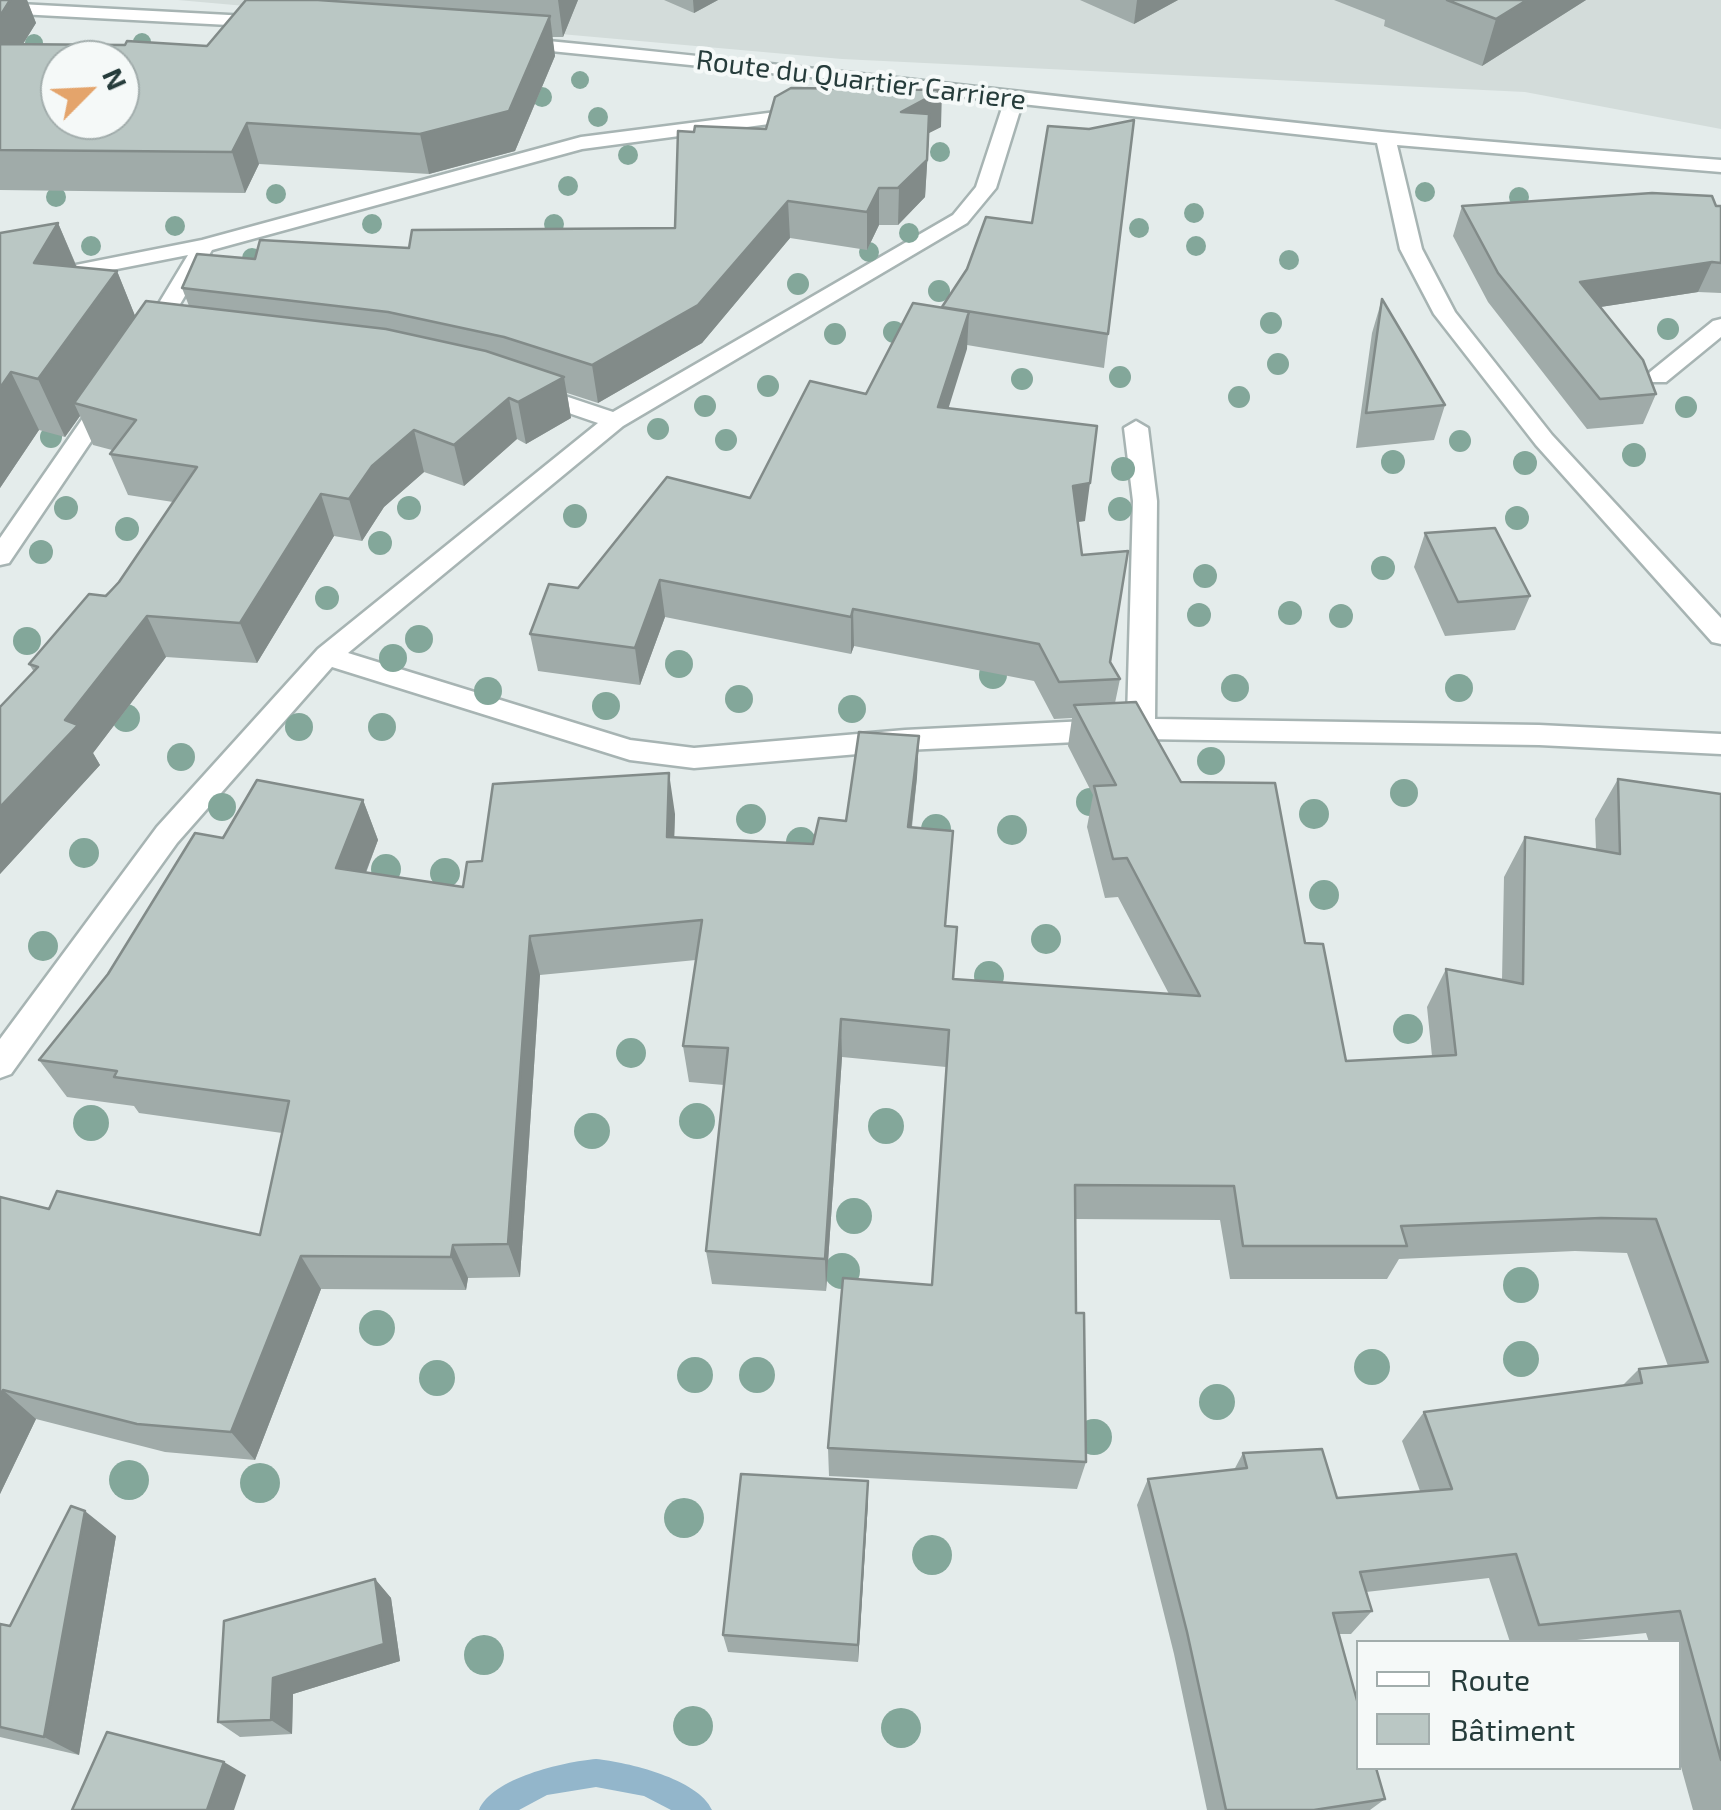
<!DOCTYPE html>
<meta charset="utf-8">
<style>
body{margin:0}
#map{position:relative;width:1721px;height:1810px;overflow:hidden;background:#e4eceb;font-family:"Exo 2",sans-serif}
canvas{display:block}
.legend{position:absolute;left:1356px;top:1640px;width:325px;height:130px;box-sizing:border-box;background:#f5f9f8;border:2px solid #a2adac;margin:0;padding:12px 18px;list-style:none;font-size:30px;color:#263c3b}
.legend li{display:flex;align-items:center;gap:20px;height:50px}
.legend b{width:50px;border:2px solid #a2adac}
.north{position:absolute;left:40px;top:40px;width:100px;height:100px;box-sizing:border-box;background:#f5f9f8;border:2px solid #a2adac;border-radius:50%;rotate:66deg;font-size:28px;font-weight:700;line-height:40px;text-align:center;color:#263c3b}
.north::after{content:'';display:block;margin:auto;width:35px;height:45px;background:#e4a46b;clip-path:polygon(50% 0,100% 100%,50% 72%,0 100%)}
</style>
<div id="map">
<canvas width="1721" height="1810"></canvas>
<ul class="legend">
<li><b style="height:12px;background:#fff"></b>Route</li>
<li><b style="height:28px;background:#bac7c4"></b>Bâtiment</li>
</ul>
<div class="north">N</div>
</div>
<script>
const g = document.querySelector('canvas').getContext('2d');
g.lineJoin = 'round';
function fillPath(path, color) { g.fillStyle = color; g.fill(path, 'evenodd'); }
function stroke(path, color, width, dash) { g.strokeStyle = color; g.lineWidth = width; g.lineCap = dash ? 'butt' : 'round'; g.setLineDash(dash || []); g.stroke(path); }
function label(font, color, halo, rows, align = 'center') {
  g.font = font + ' "Exo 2",sans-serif'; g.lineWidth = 8; g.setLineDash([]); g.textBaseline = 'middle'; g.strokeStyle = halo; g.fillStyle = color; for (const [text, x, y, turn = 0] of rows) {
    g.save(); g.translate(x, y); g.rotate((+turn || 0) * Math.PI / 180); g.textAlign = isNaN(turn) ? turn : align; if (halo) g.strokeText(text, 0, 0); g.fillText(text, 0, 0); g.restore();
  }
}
fillPath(new Path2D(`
 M178 0H1721V129L1525 92 842 59Z`), '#d3dcda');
fillPath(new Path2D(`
 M596 1759C627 1762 699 1779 712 1810H671L644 1796 596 1787 547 1795 519 1810H479C492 1778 563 1762 596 1759Z`), '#93b6cb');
const street = new Path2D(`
 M0 3 267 17 276 22 267 27 0 13Z
 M517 38C806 65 1093 102 1382 132 1495 143 1608 151 1721 160V172L1397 145 1422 249 1455 312 1552 435 1721 618V644L1712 642 1536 445 1434 314 1400 249 1377 143 1022 104 996 188 967 223 623 426 348 653 630 740 694 748 905 730 1127 719 1133 501 1124 428 1136 421 1148 428 1157 501 1155 719 1539 725 1721 734V754L1539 745 1141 739 905 750 694 768 630 760 332 667 177 843 11 1074 0 1078V1039L157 827 318 649 598 423 525 398 521 393 525 388H541L613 412 953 215 976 187 1004 102 830 79 511 47 508 43Z
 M807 108 817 114 814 118 582 149 212 250 160 338 149 345 138 338 188 255 0 292V280L202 240 581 137Z
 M1721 319V337L1666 382H1650L1647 377 1650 372 1713 321Z
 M109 390 121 397 9 563 0 565V538L101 392Z`);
stroke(street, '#a7b4b3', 5);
fillPath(street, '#fff');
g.fillStyle = '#83a79a';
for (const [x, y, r] of [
 [142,42,9],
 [34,43,9],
 [580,80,9],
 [542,97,10],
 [598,117,10],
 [940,152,10],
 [628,155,10],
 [568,186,10],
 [1425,192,10],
 [276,194,10],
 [56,197,10],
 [1519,197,10],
 [1194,213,10],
 [372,224,10],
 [554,224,10],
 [175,226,10],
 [1139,228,10],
 [909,233,10],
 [91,246,10],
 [1196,246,10],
 [869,252,10],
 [252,258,10],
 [1289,260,10],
 [798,284,11],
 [939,291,11],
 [1271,323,11],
 [1668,329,11],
 [894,332,11],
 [835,334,11],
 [1278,364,11],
 [1120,377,11],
 [1022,379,11],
 [768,386,11],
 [1239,397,11],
 [705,406,11],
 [1686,407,11],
 [658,429,11],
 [51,437,11],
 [726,440,11],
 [1460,441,11],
 [1634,455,12],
 [1393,462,12],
 [1525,463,12],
 [1123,469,12],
 [66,508,12],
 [409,508,12],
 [1120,509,12],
 [575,516,12],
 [1517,518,12],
 [127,529,12],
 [380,543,12],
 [41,552,12],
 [1383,568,12],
 [1205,576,12],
 [327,598,12],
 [1290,613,12],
 [1199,615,12],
 [1341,616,12],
 [419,639,14],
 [27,641,14],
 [393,658,14],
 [679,664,14],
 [993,675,14],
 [1235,688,14],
 [1459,688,14],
 [488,691,14],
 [739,699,14],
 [606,706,14],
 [852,709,14],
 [126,718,14],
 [299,727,14],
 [382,727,14],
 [181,757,14],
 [1211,761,14],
 [1404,793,14],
 [1090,802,14],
 [222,807,14],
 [1314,814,15],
 [751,819,15],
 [936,829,15],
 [1012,830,15],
 [801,842,15],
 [84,853,15],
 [386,869,15],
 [445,873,15],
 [1324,895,15],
 [1046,939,15],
 [43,946,15],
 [989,976,15],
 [1408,1029,15],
 [631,1053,15],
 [697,1121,18],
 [91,1123,18],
 [886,1126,18],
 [592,1131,18],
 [854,1216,18],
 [842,1271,18],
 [1521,1285,18],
 [377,1328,18],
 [1521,1359,18],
 [1372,1367,18],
 [695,1375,18],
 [757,1375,18],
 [437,1378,18],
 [1217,1402,18],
 [1094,1437,18],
 [129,1480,20],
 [260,1483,20],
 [684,1518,20],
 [932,1555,20],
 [484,1655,20],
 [693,1726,20],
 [901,1728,20]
]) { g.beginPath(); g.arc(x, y, r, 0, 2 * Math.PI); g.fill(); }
fillPath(new Path2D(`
 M0 0H27L36 23 23 44 207 46 246 0H578L563 37H552L555 56 515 151 429 174 259 164 245 193 0 190Z
 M664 0H718L694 13Z
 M1080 0H1178L1134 24Z
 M1334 0H1586L1482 66 1384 26 1385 20Z
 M1134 120 1104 368 967 345 948 408 1085 521 1078 522 1082 555 1110 662 1120 679 1115 703 1181 782 1305 943 1346 1061 1432 1056 1427 1007 1446 969 1502 980 1504 877 1525 837 1596 850 1595 819 1618 779 1721 794V1810H1693L1678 1756V1642H1649L1646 1633 1557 1642H1510L1489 1578 1366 1592 1372 1611 1351 1634H1339L1385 1799 1370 1810H1207L1174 1654 1137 1505 1148 1479 1234 1470 1243 1453 1337 1498 1420 1491 1402 1441 1424 1412 1622 1386 1639 1369 1668 1366 1627 1253 1575 1251 1399 1259 1387 1279H1230L1220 1220 1075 1219 1076 1313 1086 1462 1077 1489 829 1476 828 1448 932 1285 946 1067 842 1057 826 1291 712 1284 706 1251 724 1085 689 1082 683 1046 696 960 540 975 520 1277 468 1278 466 1290 321 1289 255 1460 165 1452 36 1419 0 1494V1197L49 1209 260 1235 282 1133 139 1113 134 1106 67 1097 39 1060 223 838 363 800 378 840 366 873 463 887 482 861 675 814 674 837 813 844 846 821 919 736 917 777 912 827 946 926 953 979 1169 994 1118 897 1105 898 1087 827 1093 795 1068 746 1072 718 1054 719 1034 681 854 646 851 654 665 617 640 685 538 671 530 634 578 588 750 498 866 394 941 307 1032 223 1089 129Z
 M941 127 929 133 925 197 898 225H879L867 250 790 238 702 343 598 403 567 393 571 418 526 444 517 439 464 486 424 472 384 507 362 541 334 536 257 663 166 657 93 753 100 765 0 874V707L34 672 29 664 119 582 173 502 128 495 110 454 112 450 93 445 80 416 65 437 39 430 0 488V233L58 223 77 267 117 271 135 316 189 306 182 288 255 259 675 228 694 132Z
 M1462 206H1721V293L1698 292 1600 307 1656 394 1643 424 1587 429 1488 302 1453 236Z
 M1382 299 1445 405 1434 440 1356 448 1372 333Z
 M1425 533 1530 596 1515 630 1445 636 1414 567Z
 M868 1502 858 1662 728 1652 723 1635Z
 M116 1536 79 1755 0 1737V1624L10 1626Z
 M375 1579 391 1598 400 1661 293 1694 292 1734 240 1737 218 1722Z`), '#a0aba9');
fillPath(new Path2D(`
 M10 0H27L36 23 0 81V16Z
 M558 0H578L563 37Z
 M693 0H718L694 13Z
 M1137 0H1178L1134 24Z
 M1527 0H1586L1482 66 1496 19Z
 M550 16 555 56 515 151 429 174 420 134Z
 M942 90 941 127 929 133 925 197 898 225 901 112Z
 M247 123 259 164 245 193 232 152Z
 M879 188V225L867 250V212Z
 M788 201 790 238 702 343 598 403 592 365Z
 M58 223 82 280 34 263Z
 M1712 262 1698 292 1568 312 1580 282Z
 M117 271 140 328 74 403 80 416 65 437 38 379Z
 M969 312 967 349 937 445 938 407Z
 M11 372 39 430 0 488V388Z
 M564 377 571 418 526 444 518 402Z
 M509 398 517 439 464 486 454 445Z
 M414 430 424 472 384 507 362 541 349 499 372 466Z
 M1090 483 1085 521 1069 523 1073 486Z
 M321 494 334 536 257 663 240 623Z
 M660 580 665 617 640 685 635 648Z
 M853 609 854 646 851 654V617Z
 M147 616 166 657 93 753 100 765 0 874V807L65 720Z
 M919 736 917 777 907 867 908 827Z
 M669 773 675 814 673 877 667 837Z
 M363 800 378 840 352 908 336 868Z
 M530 936 540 975 520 1277 508 1244Z
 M841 1019 842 1057 826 1291 825 1259Z
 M453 1245 468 1278 466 1290 451 1257Z
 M301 1256 321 1289 255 1460 231 1432Z
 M3 1390 36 1419 0 1494V1396Z
 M868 1481V1502L858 1662V1645Z
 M85 1511 116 1536 79 1755 44 1737Z
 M375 1579 391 1598 400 1661 293 1694 292 1734 271 1720 273 1678Z
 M224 1762 246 1775 234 1810H207Z`), '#828b89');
const building = new Path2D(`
 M0 0H10L0 16Z
 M246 0H318L550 16 509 111 420 134 247 123 232 152 0 150V44L125 45 127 41 207 46ZM60 60H120V120H60Z
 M1447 0H1527L1496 19Z
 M791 88 942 90 901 112 929 114 927 160 898 188H879L867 212 788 201 698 305 592 365 504 337 388 312 182 288 197 254 255 259 260 240 409 248 412 230 675 228 678 131 694 132 695 126 766 129 775 97Z
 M1134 120 1108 334 942 307 967 269 986 217 1032 223 1048 126 1089 129Z
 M1652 193 1712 196 1716 206H1721V263L1712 262 1580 282 1643 360 1656 394 1600 399 1498 273 1462 206Z
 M58 223 34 263 117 271 38 379 11 372 0 388V233Z
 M1382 299 1445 405 1366 413Z
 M146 301 386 329 486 351 564 377 518 402 509 398 454 445 414 430 372 466 349 499 321 494 240 623 147 616 65 720 78 725 0 807V707L38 667 29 664 89 594 106 596 119 582 197 467 110 454 136 420 74 403Z
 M913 303 969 312 938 407 1097 426 1090 483 1073 486 1082 555 1128 551 1110 662 1120 679 1059 682 1039 644 853 609 851 617 660 580 635 648 530 634 549 584 578 588 667 477 750 498 810 381 866 394Z
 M1495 528 1530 596 1458 602 1425 533Z
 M1136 702 1181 782 1275 783 1305 943 1323 944 1346 1061 1456 1055 1446 969 1523 984 1525 837 1620 854 1618 779 1721 794V1760L1680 1611 1539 1625 1516 1554 1360 1572 1372 1611 1333 1613 1358 1704V1768H1376L1385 1799 1314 1810H1226L1187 1632 1148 1479 1247 1468 1243 1453 1322 1449 1337 1498 1452 1489 1424 1412 1642 1383 1639 1369 1708 1362 1656 1219 1601 1218 1401 1226 1407 1246H1243L1234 1186 1075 1185 1076 1313H1084L1086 1462 828 1448 843 1278 932 1285 949 1030 841 1019 825 1259 706 1251 728 1048 683 1046 702 920 530 936 508 1244 453 1245 451 1257 301 1256 231 1432 137 1424 3 1390 0 1396V1197L49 1209 57 1191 260 1235 289 1101 114 1077 117 1071 39 1060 108 974 195 833 223 838 257 780 363 800 336 868 463 887 467 862 482 861 493 784 669 773 667 837 813 844 819 818 846 821 859 732 919 736 908 827 953 831 945 926 957 927 953 979 1200 996 1127 858 1113 859 1094 786 1116 785 1074 705Z
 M741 1474 868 1481 858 1645 723 1635Z
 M71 1506 85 1511 44 1737 0 1727V1624L10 1626Z
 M375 1579 384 1644 273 1678 271 1720 218 1722 224 1621Z
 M107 1732 224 1762 207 1810H72Z`);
fillPath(building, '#bac7c4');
stroke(building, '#828b89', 2.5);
label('28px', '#263c3b', '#f5f9f8', [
 ["Route du Quartier Carriere",861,80,7]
]);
</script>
